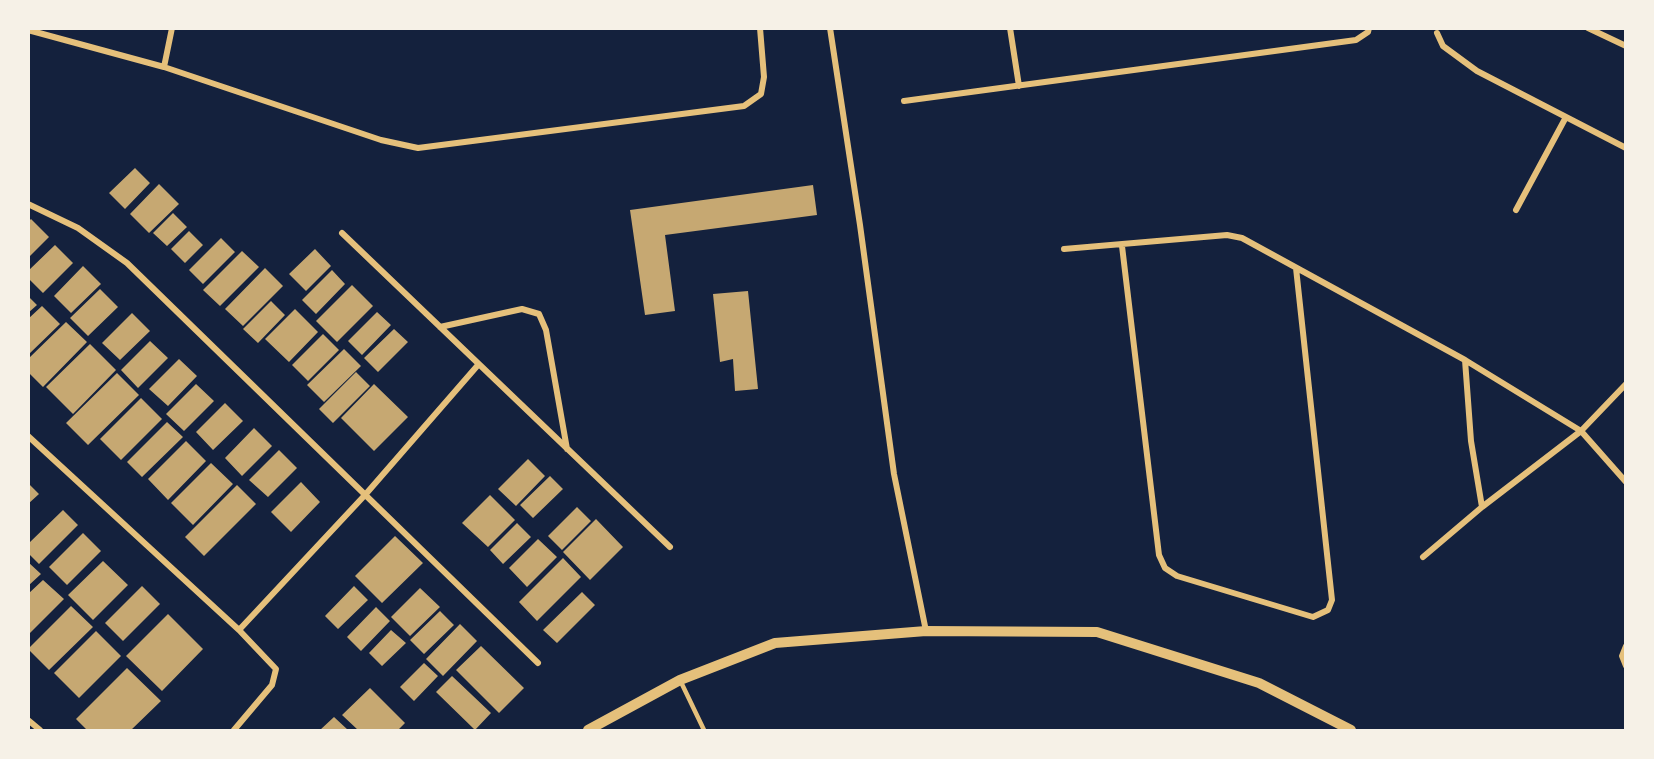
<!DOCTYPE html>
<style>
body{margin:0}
#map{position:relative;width:1654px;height:759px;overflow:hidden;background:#14213d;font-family:"DejaVu Sans",sans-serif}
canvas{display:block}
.frame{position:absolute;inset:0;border:30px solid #f6f1e7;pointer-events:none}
</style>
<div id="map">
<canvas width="1654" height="759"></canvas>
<div class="frame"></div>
</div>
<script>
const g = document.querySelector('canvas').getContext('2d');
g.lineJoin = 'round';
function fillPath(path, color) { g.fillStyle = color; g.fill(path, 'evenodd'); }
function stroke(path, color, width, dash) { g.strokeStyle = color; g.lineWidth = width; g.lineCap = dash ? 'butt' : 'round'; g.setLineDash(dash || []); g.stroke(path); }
fillPath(new Path2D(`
 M135 168 150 183 125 209 109 193Z
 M159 184 179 204 149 233 130 214Z
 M813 185 817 215 665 235 675 311 645 315 630 210Z
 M173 213 187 227 167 246 153 233Z
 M31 219 49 237 28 258V222Z
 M189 231 203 245 185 263 171 249Z
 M221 238 235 252 203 284 189 270Z
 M55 245 73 263 43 293 28 278V271Z
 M315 249 331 266 306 291 289 274Z
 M242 251 259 267 220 306 203 290Z
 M83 266 101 284 71 313 54 296Z
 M265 268 283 286 243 326 225 309Z
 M332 270 345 284 316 314 302 300Z
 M352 285 373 306 337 342 316 321Z
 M100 289 118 307 88 336 70 318Z
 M748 291 758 389 735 391 733 359 720 362 713 294Z
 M28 296 37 305 28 313Z
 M271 301 285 315 258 343 243 329Z
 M42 306 60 324 28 355V319Z
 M295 309 318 332 289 362 265 339Z
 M377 312 391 325 362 355 348 341Z
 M132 313 150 331 120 360 102 343Z
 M66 322 87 342 43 387 28 372V359Z
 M394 329 408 342 378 372 364 358Z
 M323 334 339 350 308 381 292 365Z
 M150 341 168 358 138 388 121 370Z
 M90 344 116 370 73 414 46 387Z
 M344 349 361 366 324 402 307 385Z
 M179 359 197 376 168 406 149 389Z
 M356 372 370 386 333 423 319 409Z
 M117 373 139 395 88 445 66 423Z
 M196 384 214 401 184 431 166 414Z
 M374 384 408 417 374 451 341 418Z
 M141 398 162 419 121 460 100 439Z
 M225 403 243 421 213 450 196 432Z
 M167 422 183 437 142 477 127 462Z
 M254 428 272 446 242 476 225 458Z
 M186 441 206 461 168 500 148 479Z
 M279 450 297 468 268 497 249 480Z
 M528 459 545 476 516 506 498 489Z
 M211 463 233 484 193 525 171 503Z
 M550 476 563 489 533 518 520 505Z
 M301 482 320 502 291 532 271 512Z
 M28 483 39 494 28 504Z
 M237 485 256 504 204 556 185 537Z
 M490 495 515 520 488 547 462 523Z
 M577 507 591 521 562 550 548 536Z
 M63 510 78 525 39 564 28 553V544Z
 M596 519 623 547 590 580 563 552Z
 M517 523 531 537 503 564 490 550Z
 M83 533 101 551 67 585 49 567Z
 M395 536 423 563 382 603 355 576Z
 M538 539 557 557 527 587 509 568Z
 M563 558 581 577 537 621 519 602Z
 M103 561 128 585 93 620 68 595Z
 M28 562 41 574 28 586Z
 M43 580 64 599 28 635V594Z
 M142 586 160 604 123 641 105 623Z
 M354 586 368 600 338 629 325 616Z
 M420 588 440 607 410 636 391 617Z
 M582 592 595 605 557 643 543 630Z
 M71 606 93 627 49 670 28 649Z
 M376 607 390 621 361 651 347 637Z
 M440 611 454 625 424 654 410 640Z
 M168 614 203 649 162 691 126 656Z
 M460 624 477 641 443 676 426 659Z
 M391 630 406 643 382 666 369 653Z
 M96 631 121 656 79 698 54 673Z
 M481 646 524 688 499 713 456 670Z
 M424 663 438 676 414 701 400 687Z
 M127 668 161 701 131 730H87L76 719Z
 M452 676 491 713 475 730 436 692Z
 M370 688 405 723 398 730H358L342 715Z
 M334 717 348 730H320Z`), '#c6a872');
stroke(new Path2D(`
 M680 680 704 730`), '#e5c07b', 4.5);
stroke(new Path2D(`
 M830 28 860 225 894 474 926 631
 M1010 28 1019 86
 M1588 28 1626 46
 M28 30 164 67 381 140 418 148 744 106 761 94 764 77 760 28
 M1437 33 1443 46 1477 71 1626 148
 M164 67 172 28
 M904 101 1356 40 1368 32 1369 28
 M28 204 78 228 127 263 538 663
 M1516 210 1566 117
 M342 233 670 547
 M1122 246 1159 555 1165 568 1177 576 1313 617 1328 610 1332 600 1296 268
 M1064 249 1227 235 1242 238 1465 360 1581 431 1626 482
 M440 327 522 309 539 314 546 330 567 449
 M1465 360 1471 441 1482 507
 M28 436 239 630 276 669 272 685 234 730
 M1423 557 1482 507 1581 431 1626 384
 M239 630 365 495 478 365
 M1626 646 1622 656 1626 666
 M28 720 40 730`), '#e5c07b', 6);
stroke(new Path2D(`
 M588 730 680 680 775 643 926 631 1097 632 1259 683 1351 730`), '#e5c07b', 10);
</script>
